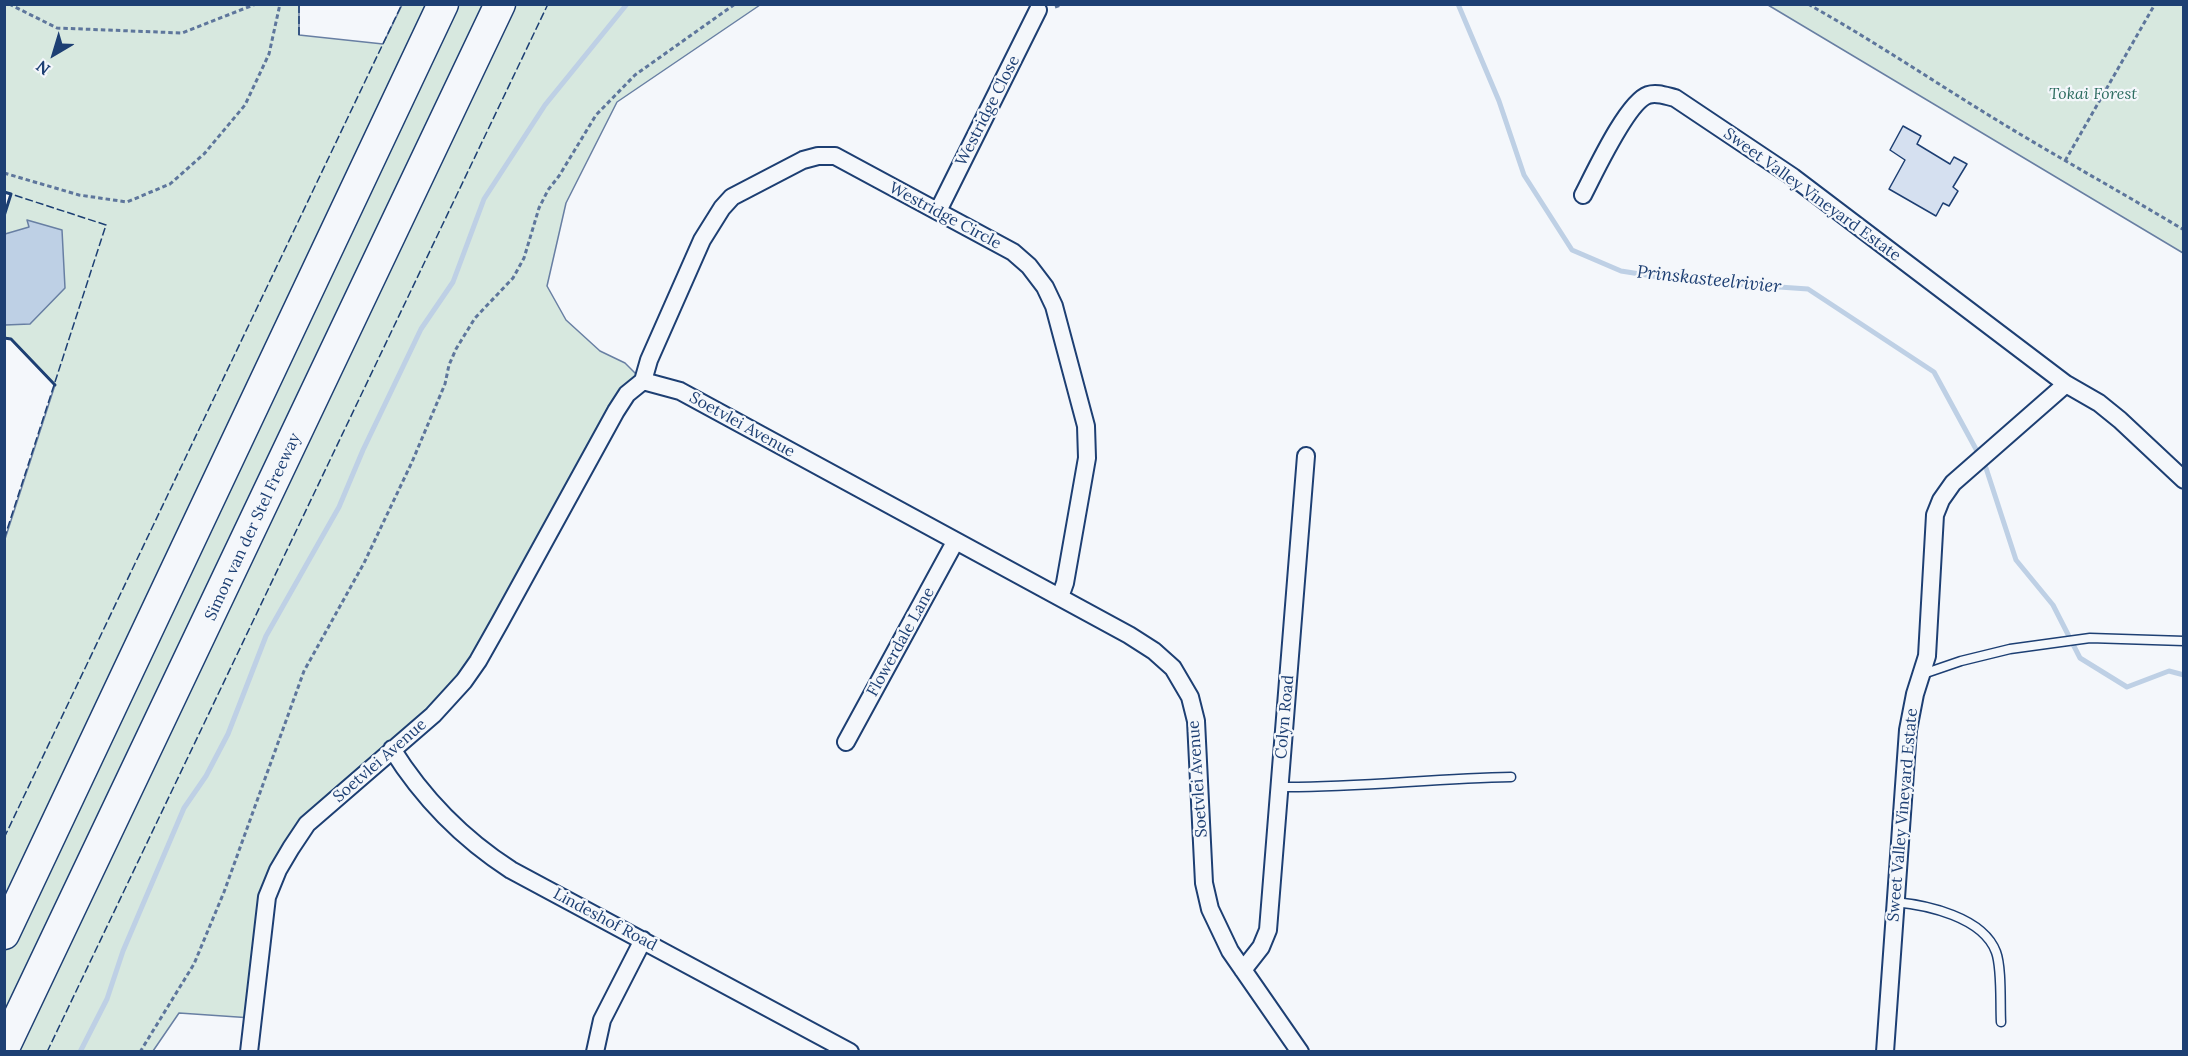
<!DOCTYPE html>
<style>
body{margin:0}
#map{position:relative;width:2188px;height:1056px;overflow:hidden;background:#f4f7fb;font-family:Lora,serif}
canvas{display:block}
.frame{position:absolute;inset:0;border:6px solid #1d3f73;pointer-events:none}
.north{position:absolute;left:24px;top:24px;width:60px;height:60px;-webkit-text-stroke:4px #f4f7fb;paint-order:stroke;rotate:218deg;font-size:16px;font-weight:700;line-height:24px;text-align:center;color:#1d3f73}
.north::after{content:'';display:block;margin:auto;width:21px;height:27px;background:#1d3f73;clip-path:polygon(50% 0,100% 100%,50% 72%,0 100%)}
</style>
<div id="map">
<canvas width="2188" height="1056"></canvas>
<div class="frame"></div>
<div class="north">N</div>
</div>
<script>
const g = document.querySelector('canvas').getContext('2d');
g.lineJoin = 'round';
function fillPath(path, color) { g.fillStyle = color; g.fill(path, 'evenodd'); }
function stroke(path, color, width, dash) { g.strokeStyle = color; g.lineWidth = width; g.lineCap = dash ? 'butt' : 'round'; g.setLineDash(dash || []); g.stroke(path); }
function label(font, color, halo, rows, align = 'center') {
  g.font = font + ' Lora,serif'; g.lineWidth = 4.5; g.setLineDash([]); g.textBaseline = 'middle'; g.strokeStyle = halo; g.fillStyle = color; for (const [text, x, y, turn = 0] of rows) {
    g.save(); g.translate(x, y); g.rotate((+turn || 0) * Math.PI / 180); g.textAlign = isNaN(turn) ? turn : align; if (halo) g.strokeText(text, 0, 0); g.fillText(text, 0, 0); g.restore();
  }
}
const green = new Path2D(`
 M5 5H299V35L383 44 402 5H760L617 102 566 203 547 286 566 320 600 351 625 363 643 381 478 661 307 824 278 870 252 1018 179 1013 153 1051H5V539L55 385 11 339 5 338 4 216 11 194 4 192Z
 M1768 5H2183V253Z`);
fillPath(green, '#d7e8df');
stroke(green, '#687fa3', 1.5);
const water = new Path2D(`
 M27 220 62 230 65 288 30 324 5 325V234L29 227Z`);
fillPath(water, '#bed0e5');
stroke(water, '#687fa3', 1.5);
stroke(new Path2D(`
 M1458 4 1499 101 1524 175 1572 250 1621 271 1678 280 1808 289 1934 372 1977 451
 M1986 468 2016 560 2053 605 2080 658 2127 687 2169 671 2184 675
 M80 1052 107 999 123 951 184 808 206 776 228 734 266 636 339 507 363 450 421 329 453 282 484 199 545 105 627 4`), '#bed0e5', 5);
const building = new Path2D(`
 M1903 126 1921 136 1917 144 1950 164 1954 157 1967 164 1953 187 1958 191 1949 206 1943 203 1936 216 1889 189 1905 160 1890 150Z`);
fillPath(building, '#d5e0f0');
stroke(building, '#1d3f73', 1.5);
const service = new Path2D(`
 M1923 674 1961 661 2010 649 2090 638 2184 641
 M1279 787C1357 788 1434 778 1511 777
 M1895 902C1927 905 1983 917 1996 952 2002 968 2000 1004 2001 1022`);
const minor = new Path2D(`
 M1583 195C1594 174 1627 102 1648 95 1657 92 1666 96 1675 98L1793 177 2066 384 2099 403 2120 420 2184 480
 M938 211 1038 10
 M643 381 680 391 1129 635 1154 651 1173 668 1190 697 1196 721 1204 883 1210 909 1230 951 1300 1052
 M643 381 649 360 702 240 722 208 732 197 803 160 818 156H835L1013 252 1029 266 1045 287 1054 306 1086 426 1087 458 1065 583 1060 597
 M846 742 955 542
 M392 749C422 797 463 839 511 870L850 1052
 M1243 970 1261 947 1268 930 1306 456
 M249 1052 267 897 278 870 291 848 307 824 433 715 464 681 478 661 500 622 616 411 627 394 643 381
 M595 1052 602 1020 643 940
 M1885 1052 1908 730 1915 694 1927 656 1935 515 1941 500 1953 483 2066 384`);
const motorway = new Path2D(`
 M4 934 443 4
 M4 1048 500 4`);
stroke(service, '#1d3f73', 11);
stroke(minor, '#1d3f73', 20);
stroke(motorway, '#1d3f73', 33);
stroke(new Path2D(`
 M9 4 57 28 182 33 256 4
 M1808 4C1872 40 1933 81 1995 119 2057 157 2121 192 2184 230
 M1055 7 1064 4
 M2065 161 2155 4
 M4 173 79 195 127 202 170 184 204 154 245 105 269 54 280 4
 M140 1052 194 964 224 892 304 671 364 563 412 462 445 384 449 365 456 349 475 318 513 278 524 258 539 208 548 190 559 176 596 115 635 75 735 4`), '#5e769c', 3, [4.5, 3]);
stroke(service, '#f4f7fb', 8);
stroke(minor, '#f4f7fb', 16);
stroke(motorway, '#f4f7fb', 30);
stroke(new Path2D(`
 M299 35V4
 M4 539 106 225 11 194
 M4 838 402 4
 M47 1052 548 4`), '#1d3f73', 1.5, [8, 3]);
stroke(new Path2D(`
 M4 192 11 194 4 216
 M4 338 11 339 55 385`), '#1d3f73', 3);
label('italic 16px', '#2c6c60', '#f4f7fb', [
 ["Tokai Forest",2093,94]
]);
label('16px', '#1d3f73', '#f4f7fb', [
 ["Westridge Close",988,111,-63],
 ["Sweet Valley Vineyard Estate",1812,195,36],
 ["Westridge Circle",945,216,28],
 ["Soetvlei Avenue",742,425,29],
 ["Simon van der Stel Freeway",253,527,-65],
 ["Flowerdale Lane",901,642,-61],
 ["Colyn Road",1285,717,-85],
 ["Soetvlei Avenue",380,761,-41],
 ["Soetvlei Avenue",1198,779,-94],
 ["Sweet Valley Vineyard Estate",1903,815,-85],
 ["Lindeshof Road",605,920,28]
]);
label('italic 18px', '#1d3f73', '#f4f7fb', [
 ["Prinskasteelrivier",1709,280,6]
]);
</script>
